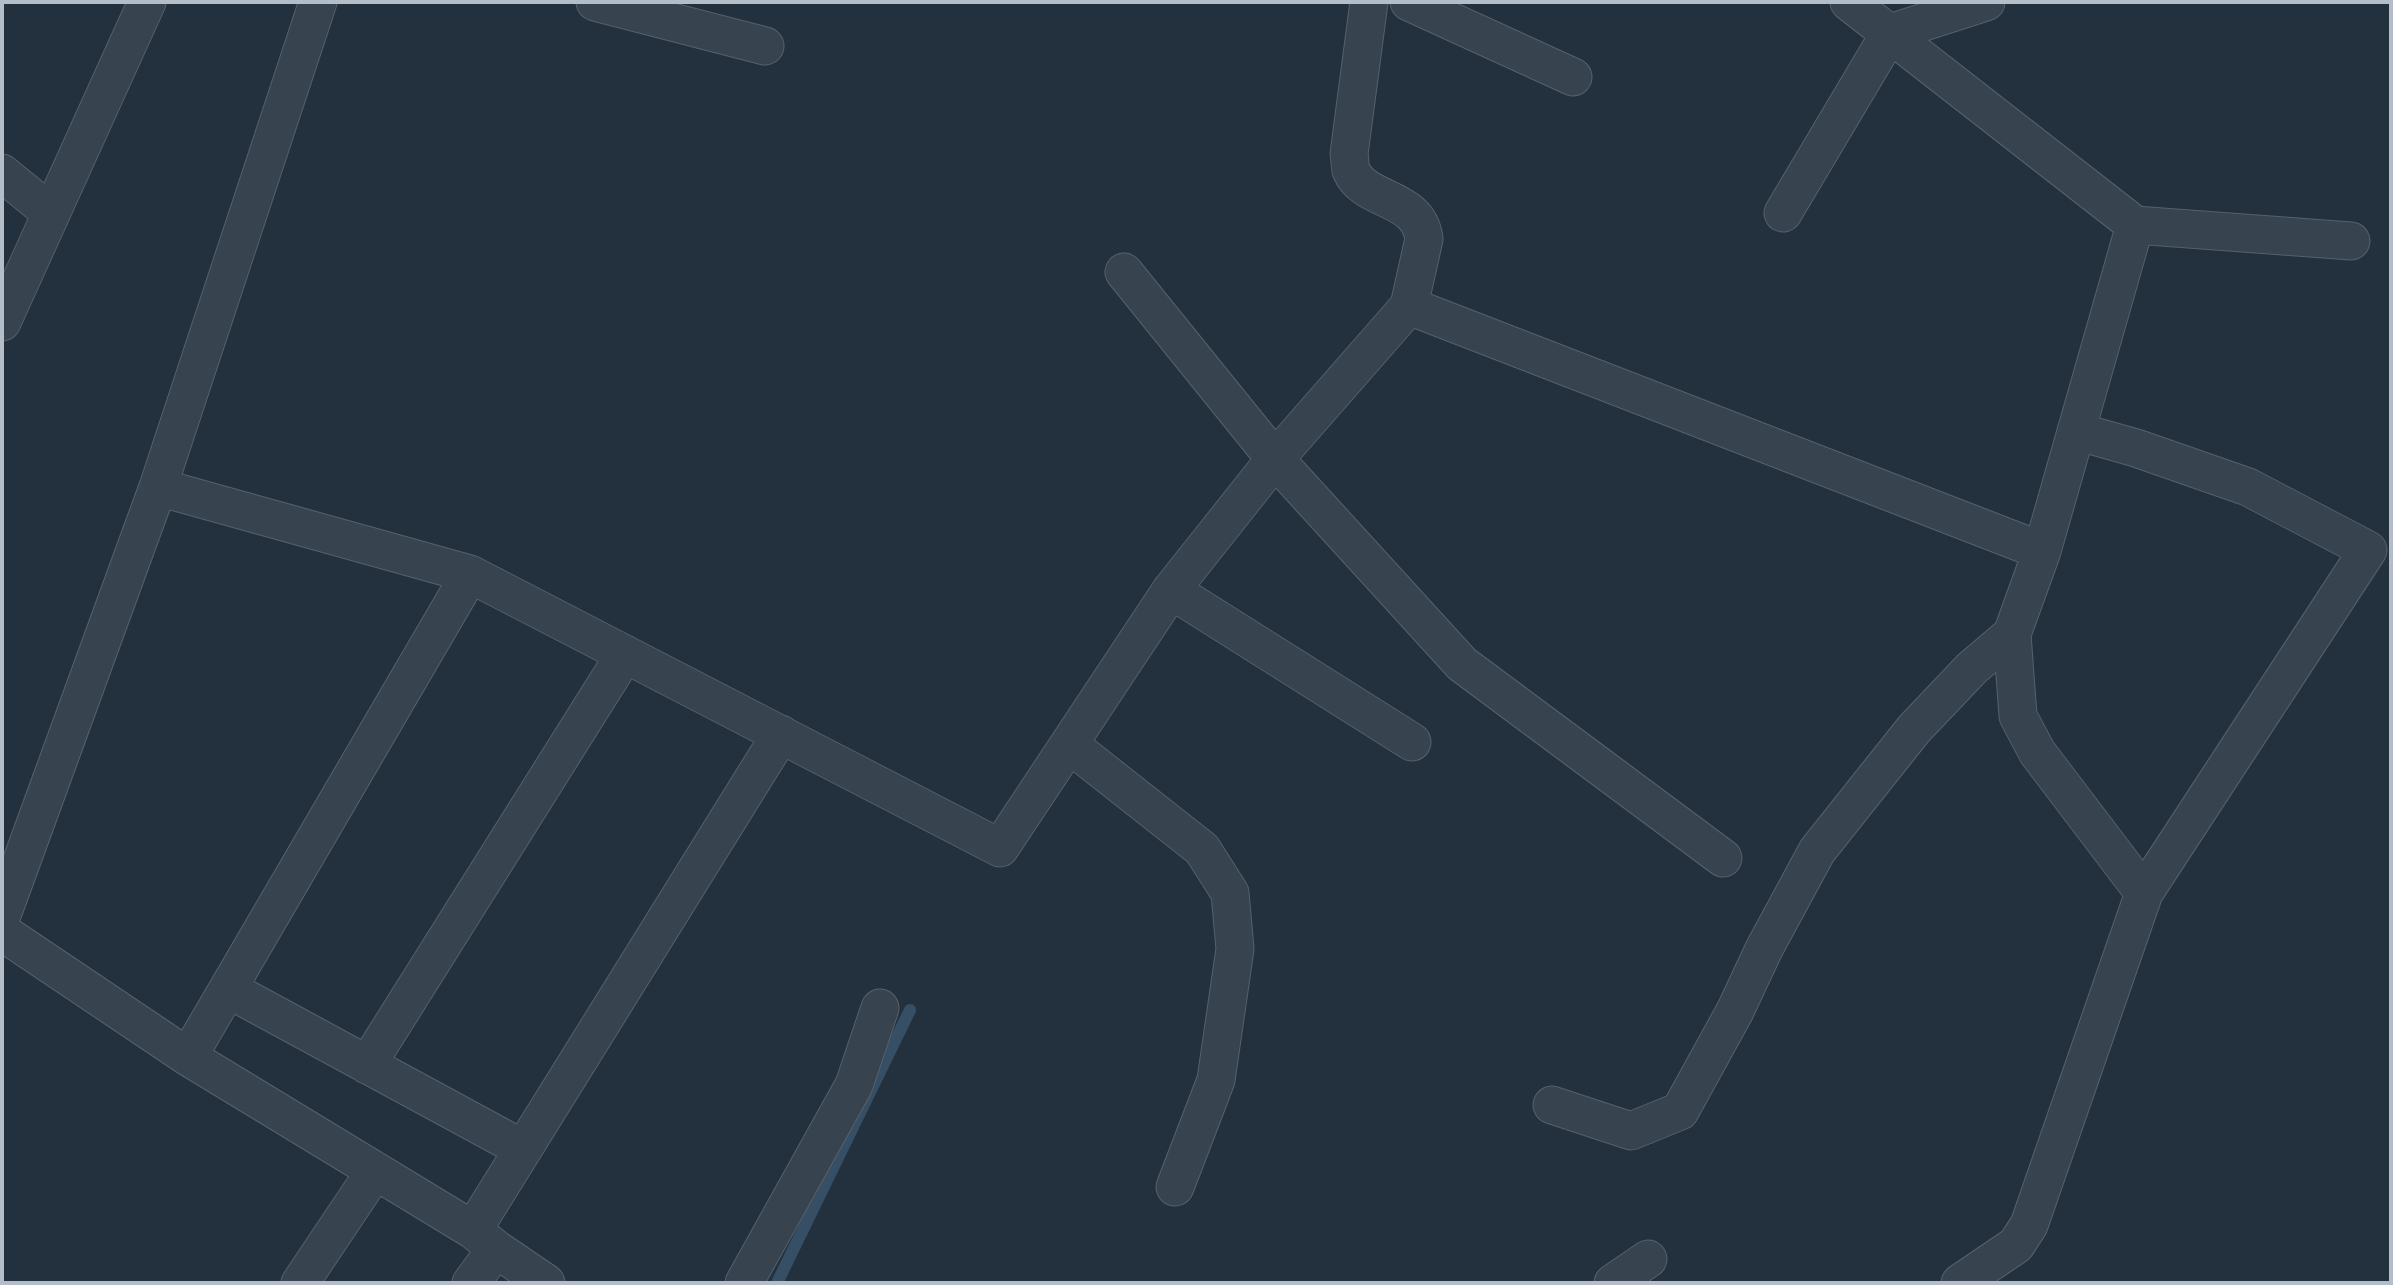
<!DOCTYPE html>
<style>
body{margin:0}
#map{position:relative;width:2393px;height:1285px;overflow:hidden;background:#23313e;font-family:"PT Sans Narrow",sans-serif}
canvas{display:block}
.frame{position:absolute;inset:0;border:4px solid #b3bec9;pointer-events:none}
</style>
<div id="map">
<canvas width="2393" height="1285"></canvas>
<div class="frame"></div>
</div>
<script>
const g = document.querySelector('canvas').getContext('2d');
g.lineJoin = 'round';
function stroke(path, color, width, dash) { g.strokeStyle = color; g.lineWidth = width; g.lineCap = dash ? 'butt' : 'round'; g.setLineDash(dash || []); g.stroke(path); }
stroke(new Path2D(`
 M777 1283 910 1010`), '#364f65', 12);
const street = new Path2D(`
 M595 2 765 46
 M1369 2 1349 154C1350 159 1350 166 1351 170 1364 203 1419 195 1424 239L1409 306 2042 551
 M1409 2 1573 77
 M1849 2 2135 225 2351 241
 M2 173 51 213
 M1783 213 1890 33 1986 2
 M2135 225 2042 551 2012 634 2018 716 2037 752 2144 893
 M1124 272 1275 459 1462 664 1723 858
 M2 322 147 2
 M158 487 470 574 1000 848 1171 590 1275 459 1409 306
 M1171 590 1412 742
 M1070 745 1202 849 1230 893 1235 949 1216 1080 1175 1187
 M2 915 158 487 318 2
 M2 932 188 1057 473 1230 496 1249 546 1283
 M228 989 523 1149
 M188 1057 470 574
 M367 1065 625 654
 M1552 1105 1631 1131 1680 1111 1735 1011 1764 949 1817 851 1914 729 1972 668 2012 634
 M473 1230 781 734
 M300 1283 375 1171
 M471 1283 496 1249
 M744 1283 854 1085 880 1008
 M1613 1283 1648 1259
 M1960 1283 2016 1245 2029 1225 2144 893 2368 550 2248 487 2136 448 2076 431`);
stroke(street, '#55616c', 39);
stroke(street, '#37434e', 37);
</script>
